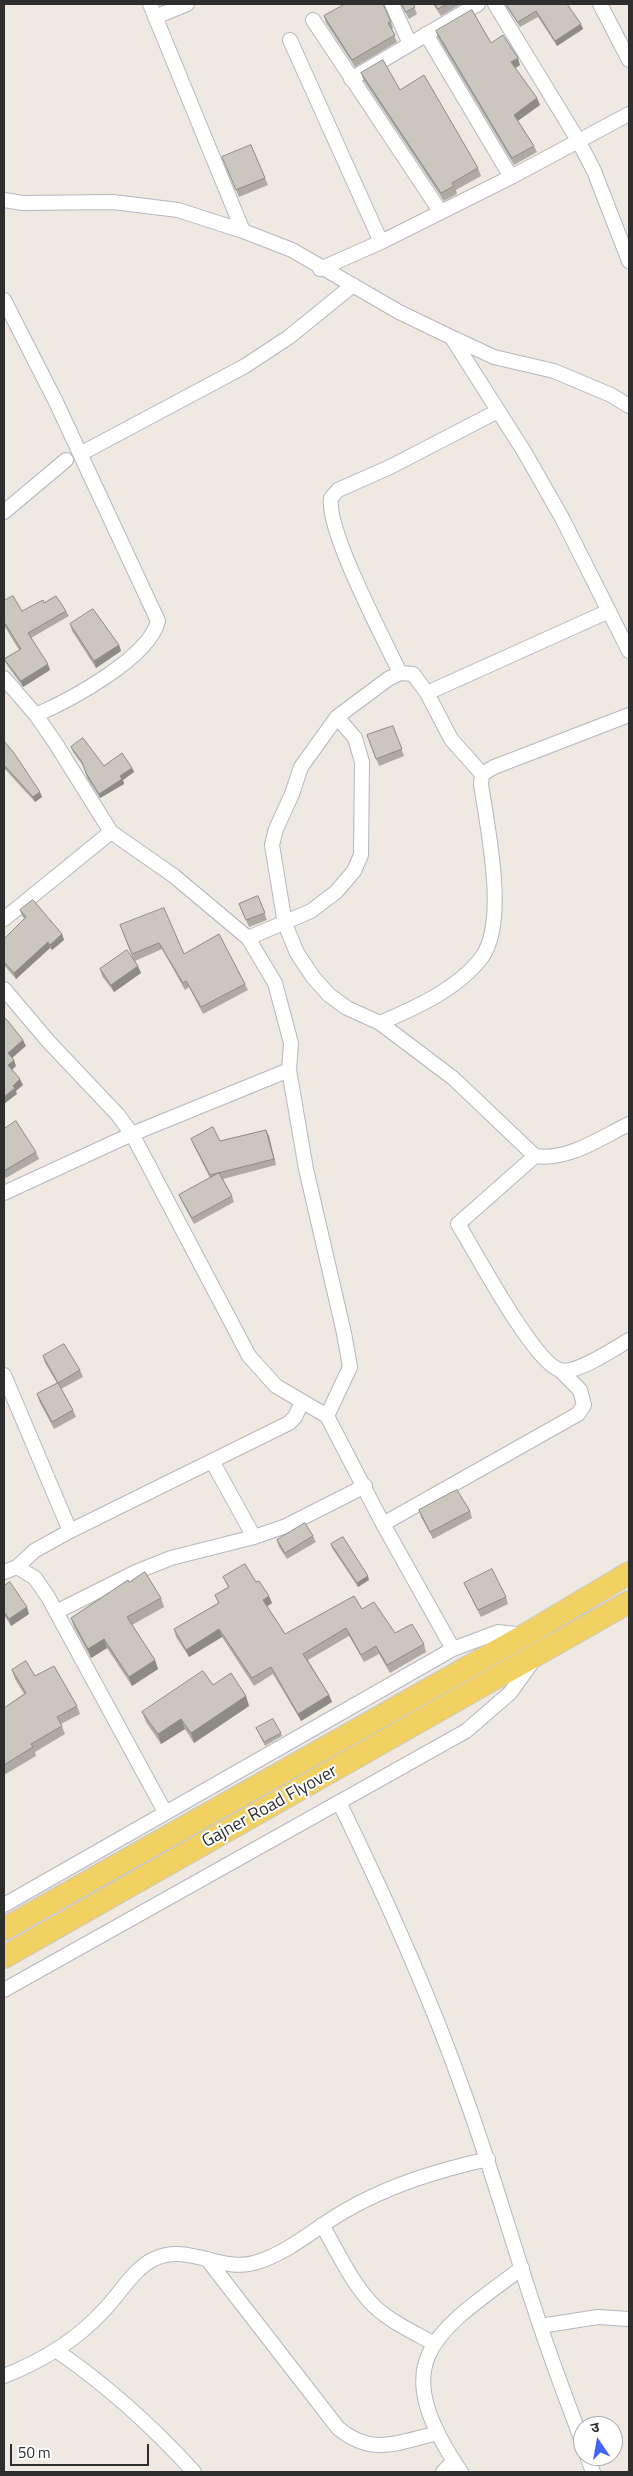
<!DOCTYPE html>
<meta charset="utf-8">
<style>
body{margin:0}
#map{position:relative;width:633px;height:2476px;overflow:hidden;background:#efe9e1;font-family:"Titillium Web","Noto Sans Devanagari",sans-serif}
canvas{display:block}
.frame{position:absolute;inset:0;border:5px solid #2e2e2e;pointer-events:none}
.north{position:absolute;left:573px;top:2416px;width:50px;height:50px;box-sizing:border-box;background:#fff;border:1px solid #ababab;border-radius:50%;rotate:348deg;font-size:14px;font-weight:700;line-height:20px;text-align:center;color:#2e2e2e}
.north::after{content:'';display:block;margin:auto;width:18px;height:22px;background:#4264fb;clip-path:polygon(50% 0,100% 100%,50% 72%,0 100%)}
.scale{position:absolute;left:10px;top:2444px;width:139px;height:22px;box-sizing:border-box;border:2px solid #2e2e2e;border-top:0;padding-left:6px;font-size:15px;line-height:18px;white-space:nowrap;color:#2e2e2e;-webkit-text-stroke:4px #fff;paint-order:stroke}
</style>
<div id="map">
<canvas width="633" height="2476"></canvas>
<div class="frame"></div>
<div class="north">उ</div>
<div class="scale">50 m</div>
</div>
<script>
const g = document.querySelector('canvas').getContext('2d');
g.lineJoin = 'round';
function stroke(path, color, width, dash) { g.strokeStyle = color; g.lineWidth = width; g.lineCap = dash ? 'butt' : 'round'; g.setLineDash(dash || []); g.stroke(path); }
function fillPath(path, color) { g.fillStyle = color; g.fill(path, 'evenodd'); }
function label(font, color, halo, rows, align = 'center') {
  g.font = font + ' "Titillium Web",sans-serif'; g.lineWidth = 4; g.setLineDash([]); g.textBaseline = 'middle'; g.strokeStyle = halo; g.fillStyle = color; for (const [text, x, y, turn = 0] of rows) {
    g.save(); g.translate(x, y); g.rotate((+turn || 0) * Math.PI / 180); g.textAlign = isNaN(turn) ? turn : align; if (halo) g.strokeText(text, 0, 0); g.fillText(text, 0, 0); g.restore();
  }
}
const street = new Path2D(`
 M150 4 243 231
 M392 4 410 44
 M495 4 578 140 594 171 629 261
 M600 4 629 60
 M155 17 187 4
 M313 20 440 211
 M426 34 511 177
 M290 40 381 242
 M351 79 478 4
 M4 200 23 203 113 202 178 210 243 231 292 250 399 312 451 337 494 357 554 371 611 395 629 406
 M320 269 381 242 511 177 629 114
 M4 300 56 402 158 621C149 658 70 700 36 715
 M452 338 525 453 562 518 629 651
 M80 454 245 366 289 337 353 285
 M4 512 66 460
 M400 673C384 639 326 530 331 498L338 490 390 467 498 411
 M4 678 36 715 56 744 111 832 174 876 248 938 275 983 291 1043 289 1070 306 1169 344 1333 350 1367 327 1416 383 1524 453 1649
 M427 693 609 611
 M482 774 451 739 427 693 413 674 400 673 388 679 337 717 301 767 292 794 276 829 272 845 285 924 297 953 313 977 329 995 347 1008 380 1023 453 1078 535 1156C568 1161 600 1138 629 1124
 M4 919 111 832
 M248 938 311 911 336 892 354 871 361 855 362 762 355 738 337 717
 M4 989 48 1041 118 1115 132 1134 249 1356 276 1386 327 1416
 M380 1023C415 1008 458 989 482 957 508 921 487 826 481 784L482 774 494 767 629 715
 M535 1156 458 1224C475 1251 534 1363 560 1370 576 1375 615 1348 629 1340
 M4 1193 132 1134 289 1070
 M4 1375 70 1531
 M212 1461 254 1537
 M383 1524 578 1414 584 1405 580 1390 561 1371
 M17 1567 34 1551 70 1531 289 1423 295 1417 302 1402
 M4 1572 17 1567 35 1578 48 1597 165 1812
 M56 1612 136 1572 171 1558 254 1537 286 1526 365 1486
 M339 1802C385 1896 428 1991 463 2090 490 2163 511 2239 536 2313 550 2357 567 2401 583 2444
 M4 1905 453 1649 498 1632 524 1635
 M4 1990 466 1731 510 1693 533 1661
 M322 2225C338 2252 352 2284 374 2306 391 2322 413 2332 433 2343
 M207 2259 338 2428C372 2457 399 2442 438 2433
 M540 2326 598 2317 629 2319
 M57 2351C108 2386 153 2427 194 2472
 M4 2376C42 2361 76 2341 104 2310 120 2294 133 2269 154 2259 188 2243 220 2272 254 2263 287 2254 314 2229 343 2212 389 2185 436 2171 488 2159
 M587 2456 593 2472
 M443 2472 454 2461
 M461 2472C386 2361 431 2335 522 2268`);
const primary = new Path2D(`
 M4 1929 525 1635 629 1573
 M4 1957 629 1602`);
stroke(street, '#b4b7c1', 16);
stroke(primary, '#c9c9c9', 24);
stroke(street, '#fff', 14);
stroke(primary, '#f2d163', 22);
fillPath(new Path2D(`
 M401 4H413L417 14 409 19Z
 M433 4H461L441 16Z
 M505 4H567L583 29 557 46 538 17 520 27Z
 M324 16 391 22 393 28 392 29 397 42 355 67 326 23Z
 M436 31 491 43 520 65 515 68 540 105 518 121 534 146 537 152 514 165 438 38Z
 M361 73 400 90 478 168 481 176 456 190 457 194 444 201 364 81Z
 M222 157 265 178 268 185 239 197Z
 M4 601 22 611 44 603 66 611 69 616 31 638 50 670 23 687 7 665 4 659 19 650 5 627 4 628Z
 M70 624 119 645 121 651 96 668 72 631Z
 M393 726 404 756 379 766 367 735Z
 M4 741 42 797 35 802 4 768Z
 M71 747 104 766 132 768 134 772 123 780 124 784 100 798 87 778 84 767 73 752Z
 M258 896 267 920 249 927 239 904Z
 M20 910 62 934 64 940 52 950 50 948 16 979 4 965V939L25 919 22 916Z
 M120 925 184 954 245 984 248 990 203 1014 189 987 185 990 162 949 135 961 141 973 114 992 102 976 100 969 133 959Z
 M4 1129 36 1152 39 1159 4 1179Z
 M266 1130 276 1165 223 1179 232 1196 234 1202 194 1224 182 1202 179 1195 210 1178 194 1146 191 1139 220 1141Z
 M43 1356 80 1370 83 1377 61 1389 73 1410 76 1417 54 1429 39 1401 37 1394 57 1383 45 1363Z
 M419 1510 470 1511 472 1518 433 1539 421 1517Z
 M313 1536 316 1542 287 1559 279 1547 277 1540Z
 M331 1544 369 1580 358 1587 332 1548Z
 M223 1577 256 1582 272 1603 267 1606 285 1634 362 1609 395 1633 424 1644 426 1652 390 1673 379 1654 364 1662 349 1636 308 1660 329 1695 332 1702 301 1721 273 1674 254 1686 222 1637 189 1657 176 1637 174 1629 218 1603 215 1595 228 1587Z
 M129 1582 161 1598 164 1607 132 1625 155 1660 158 1669 132 1686 107 1648 91 1658 74 1627 71 1618Z
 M464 1583 506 1597 508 1604 481 1617 467 1590Z
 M4 1586 29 1614 11 1626 4 1615Z
 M12 1670 35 1676 77 1706 80 1714 61 1724 65 1734 35 1752 36 1756 4 1775V1708L24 1694 15 1679Z
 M213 1685 246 1696 249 1706 194 1743 185 1729 161 1744 146 1722 142 1712Z
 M256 1728 281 1733 282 1736 265 1746Z`), '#afaba4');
fillPath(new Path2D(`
 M581 24 583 29 557 46 555 41Z
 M518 58 520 65 514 69 511 62Z
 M537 98 540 105 516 122 514 115Z
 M119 645 121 651 96 668 94 661Z
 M48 664 50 670 23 687 21 681Z
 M132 768 134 772 123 780 124 784 100 798 99 794 120 776Z
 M40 792 42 797 35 802 33 797Z
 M62 934 64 940 52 950 50 945Z
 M48 942 50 948 16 979 14 973Z
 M138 966 141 973 114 992 111 985Z
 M23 1040 26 1046 11 1059 8 1053Z
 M14 1060 16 1066 11 1071 8 1065Z
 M20 1079 23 1085 16 1091 17 1094 4 1104V1097L13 1086Z
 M266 1130 269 1136 276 1165 274 1159Z
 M368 1576 369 1580 358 1587 357 1583Z
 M269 1596 272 1603 266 1607 263 1600Z
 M27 1607 29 1614 11 1626 9 1619Z
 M219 1629 222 1637 189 1657 186 1650Z
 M104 1639 107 1648 91 1658 88 1649Z
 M155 1660 158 1669 132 1686 129 1677Z
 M329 1695 332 1702 301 1721 298 1714Z
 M246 1696 249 1706 194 1743 191 1733Z
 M181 1719 185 1729 161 1744 158 1734Z`), '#8e8b86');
const building = new Path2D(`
 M345 4H383L391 22 388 23 395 35 352 60 324 16Z
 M402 4H413L415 7 406 12Z
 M435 4H447L438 9Z
 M506 4H567L581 24 555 41 536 11 518 22Z
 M472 10 491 43 503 35 518 58 511 62 537 98 514 115 534 146 512 158 436 31Z
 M383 60 400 90 424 75 478 168 452 183 454 186 441 193 361 73Z
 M251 145 265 178 236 190 222 157Z
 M13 596 22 611 43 600 44 603 56 596 66 611 28 633 48 664 21 681 4 659 21 649 4 622V601Z
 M93 609 119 645 94 661 70 624Z
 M393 726 402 749 376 759 367 735Z
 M83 738 104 766 122 753 132 768 120 776 122 779 99 794 86 773 82 762 71 747Z
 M4 741 14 753 40 792 33 797 4 765Z
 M258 896 265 913 246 920 239 904Z
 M33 900 62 934 50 945 48 942 14 973 4 962V939L26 917 20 910Z
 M164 908 184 954 219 934 245 984 201 1007 186 981 183 983 159 943 132 954 120 925Z
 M127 950 138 966 111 985 100 969Z
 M4 1017 7 1020 23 1040 8 1053 14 1060 8 1065 20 1079 13 1086 15 1088 4 1097Z
 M16 1121 36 1152 4 1171V1129Z
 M213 1127 220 1141 266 1130 274 1159 210 1175 191 1139Z
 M219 1173 232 1196 192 1218 179 1195Z
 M64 1344 80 1370 58 1383 43 1356Z
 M58 1383 73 1410 52 1422 37 1394Z
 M457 1490 470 1511 430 1532 419 1510Z
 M305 1523 313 1536 285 1553 277 1540Z
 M343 1537 368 1576 357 1583 331 1544Z
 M245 1564 256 1582 259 1581 269 1596 263 1600 285 1634 354 1596 362 1609 374 1602 395 1633 412 1624 424 1644 387 1665 376 1646 361 1655 346 1628 303 1654 329 1695 298 1714 271 1667 252 1678 219 1629 186 1650 174 1629 219 1603 215 1595 229 1587 223 1577Z
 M492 1569 506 1597 478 1610 464 1583Z
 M145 1572 161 1598 127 1617 155 1660 129 1677 104 1639 88 1649 71 1618 128 1580 129 1582Z
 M10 1582 27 1607 9 1619 4 1612V1586Z
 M26 1661 35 1676 54 1666 77 1706 57 1717 62 1726 31 1744 33 1747 4 1765V1708L26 1693 12 1670Z
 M203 1671 213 1685 231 1673 246 1696 191 1733 181 1719 158 1734 142 1712Z
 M273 1719 281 1733 264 1742 256 1728Z`);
fillPath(building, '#cbc7bf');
stroke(building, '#8e8b86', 1);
label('18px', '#2e2e2e', '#fff', [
 ["Gajner Road Flyover",270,1807,-29]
]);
</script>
